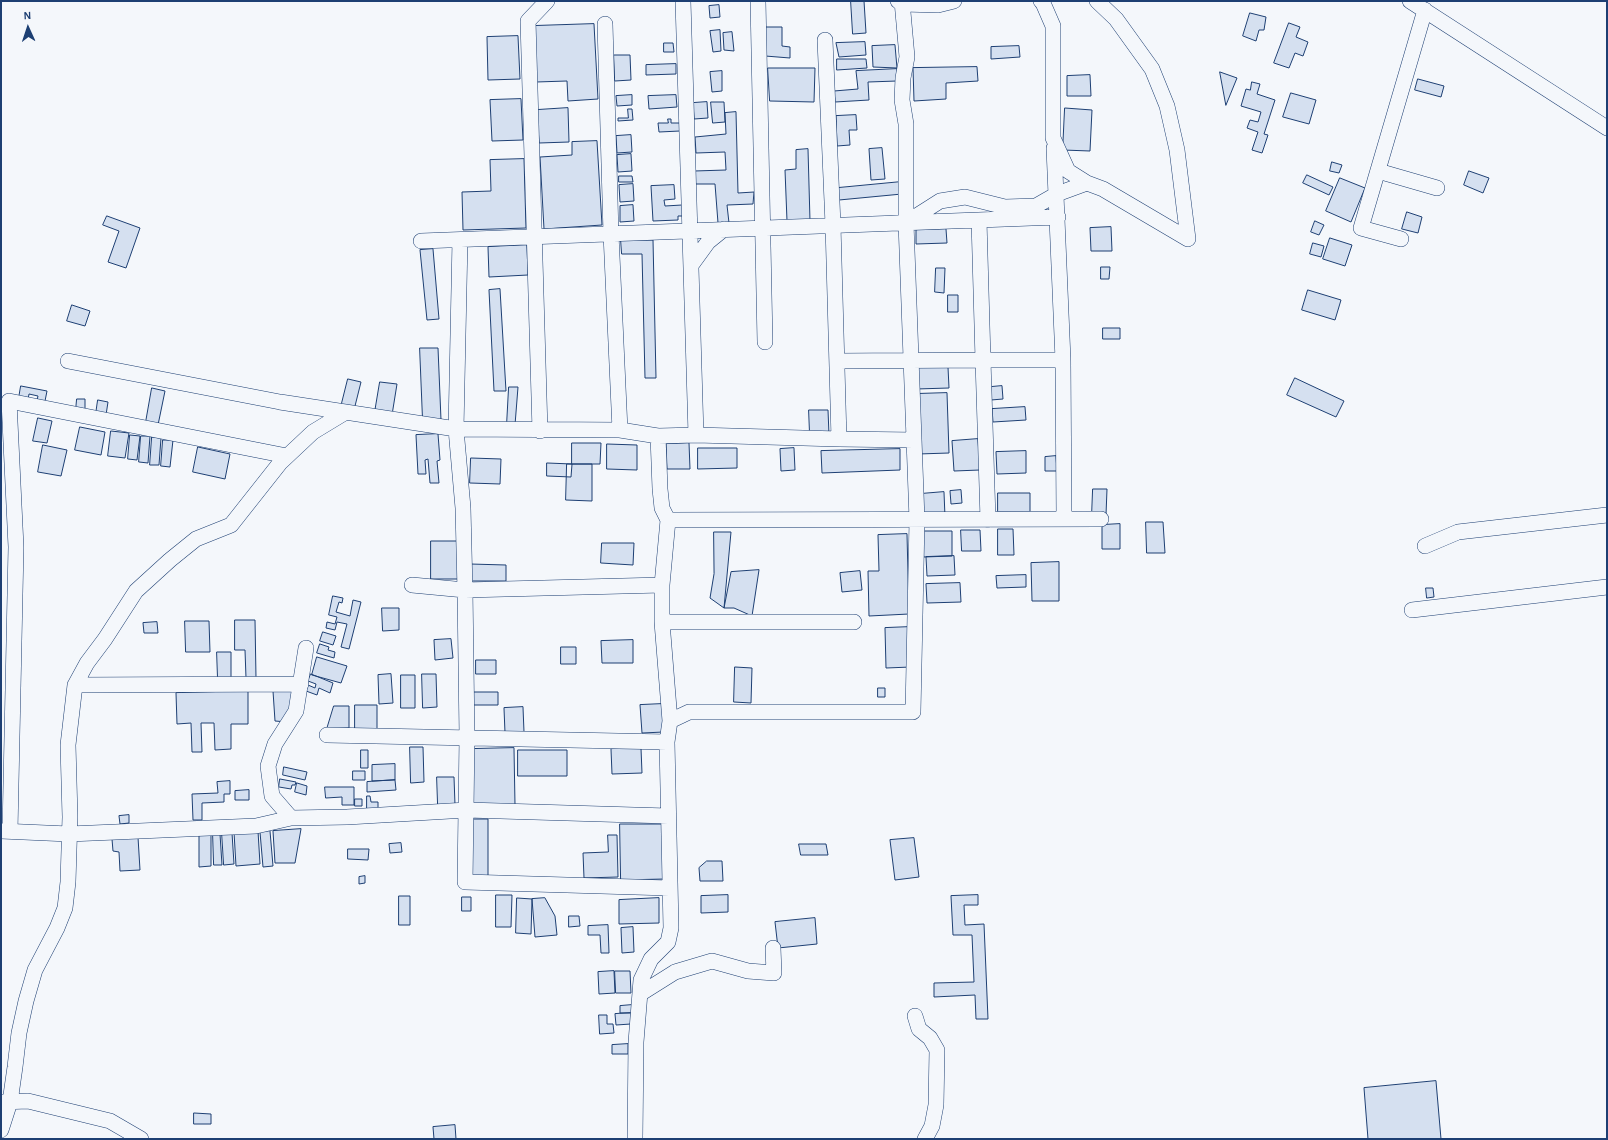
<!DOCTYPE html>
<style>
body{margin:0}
#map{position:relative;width:1608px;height:1140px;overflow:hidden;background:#f4f7fb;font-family:"Alegreya Sans",sans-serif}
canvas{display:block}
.frame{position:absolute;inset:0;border:2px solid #1d3f73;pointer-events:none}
.north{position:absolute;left:8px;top:8px;width:40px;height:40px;-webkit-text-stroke:3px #f4f7fb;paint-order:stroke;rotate:357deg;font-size:11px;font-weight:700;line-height:16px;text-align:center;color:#1d3f73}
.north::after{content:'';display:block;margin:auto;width:14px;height:18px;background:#1d3f73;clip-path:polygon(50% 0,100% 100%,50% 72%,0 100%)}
</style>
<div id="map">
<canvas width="1608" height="1140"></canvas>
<div class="frame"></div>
<div class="north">N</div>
</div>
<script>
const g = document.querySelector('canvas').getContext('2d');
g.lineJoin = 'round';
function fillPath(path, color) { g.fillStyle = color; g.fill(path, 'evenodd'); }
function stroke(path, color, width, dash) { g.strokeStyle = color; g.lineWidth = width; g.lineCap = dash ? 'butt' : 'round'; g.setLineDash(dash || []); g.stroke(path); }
const building = new Path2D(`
 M851 1H864L866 33 853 34Z
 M719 5 720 17 710 18 709 6Z
 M1250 13 1266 17 1264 30H1259L1256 41 1243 36Z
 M1289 23 1300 27 1296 37 1308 42 1303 56 1295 53 1289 68 1274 63Z
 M594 24 598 99 568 101 567 81 536 82 533 26Z
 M766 27H782V46L790 47V58L765 56Z
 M720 30 721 51 713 52 710 31Z
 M732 32 734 51 724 50 723 33Z
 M518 36 520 79 488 80 487 37Z
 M865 42 866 55 839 57 836 43Z
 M664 43H673L674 52H664Z
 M895 45 897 68 873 67 872 46Z
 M1019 46 1020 57 991 59V47Z
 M614 55H630L631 80 615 81Z
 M837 59H866L867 68 837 70Z
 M676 64V74L646 75V65Z
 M977 67 978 81 946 83V99L914 101 913 68Z
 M768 68H815L814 102 770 101Z
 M897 69V81L868 82 869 100 835 102 834 91 858 89 856 71Z
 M722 71V91L712 92 710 72Z
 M1220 72 1237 78 1226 105Z
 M1090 75 1091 96H1067V76Z
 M1418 79 1444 86 1441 97 1415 90Z
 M1252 82 1260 84 1257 94 1275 100 1264 134 1268 135 1262 153 1252 150 1258 132 1247 128 1250 120 1258 122 1261 112 1241 106 1246 89 1250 90Z
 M1291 93 1316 100 1309 124 1283 117Z
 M632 95V105L617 106 616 96Z
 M676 95 677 107 649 109 648 96Z
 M521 99 523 140 492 141 490 100Z
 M707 102 708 118 694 119 693 103Z
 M711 102H724L725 122 713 123Z
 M568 108 569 142 539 143 537 110Z
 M1065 108 1092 110 1090 151 1063 150Z
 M628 109H632L633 120 618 121V118H628Z
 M736 112 738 193 754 192 753 204 727 205 729 223H718L715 184H695L694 171 726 170 725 152 696 153 695 137 726 134 725 113Z
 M856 115 857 130H849L850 145 837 146 836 116Z
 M668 119H671V123H680V131L659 132 658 123H668Z
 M631 135 632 152 617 153 616 136Z
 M597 141 602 225 544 229 540 157 572 155V142Z
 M882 148 885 179 871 180 869 149Z
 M808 149 810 221H787L785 170 796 169V150Z
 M631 154 632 171 618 172 617 155Z
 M524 159 526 228 463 230 462 192 491 191 490 160Z
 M1332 162 1342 165 1339 173 1330 171Z
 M1469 171 1489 178 1483 193 1464 185Z
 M1307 175 1333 187 1329 195 1303 183Z
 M619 176H632L633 182H619Z
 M1340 178 1365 188 1351 222 1326 211Z
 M901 182 902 194 839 200 838 188Z
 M633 184 634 201 620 202 619 185Z
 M674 185 675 199 664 200 665 206 682 205 683 216H678V220L653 221 651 186Z
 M633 205 634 221 620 222V206Z
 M1407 212 1422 217 1418 233 1402 229Z
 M107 216 140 228 126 268 108 262 119 231 103 225Z
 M1315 221 1324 225 1319 235 1311 232Z
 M1111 227 1112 251H1091L1090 228Z
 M946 229 947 243 916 244V230Z
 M1330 238 1352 245 1345 266 1323 259Z
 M621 240H653L656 378H645L642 254H622Z
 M1313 243 1324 246 1321 257 1310 254Z
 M527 245 528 275 489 277 488 247Z
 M433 249 439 319 427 320 420 250Z
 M1101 267H1110L1109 279H1101Z
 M936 268H945L944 293 935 292Z
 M500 289 506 391H494L489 290Z
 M1308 290 1341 300 1335 320 1302 310Z
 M948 295H958V312H948Z
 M72 305 90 311 85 326 67 321Z
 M1103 328H1120V339H1103Z
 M420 348H438L441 420 423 421Z
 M948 367 949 388 916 389 915 368Z
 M1295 378 1344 401 1336 417 1287 395Z
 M348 379 361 382 354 410 341 407Z
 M380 382 397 384 392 415 375 412Z
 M21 386 47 391 45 401 37 400 38 396 29 394 28 400 19 398Z
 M1002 386 1003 399 991 400V387Z
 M509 387H518L515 425 507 424Z
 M152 388 165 391 158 425 146 422Z
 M947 393 949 453 918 454 915 394Z
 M77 399H85V411L76 410Z
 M98 400 108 402 106 415 96 414Z
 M1025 407 1026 420 993 422 992 409Z
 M809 410H828L829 435H810Z
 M38 418 52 421 47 443 33 441Z
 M80 427 105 432 101 455 75 450Z
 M111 431 129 433 125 458 108 456Z
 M438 434 440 460 437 461 439 483H430L428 459 425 460 426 474H418L416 435Z
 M130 435 140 436 137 460 128 459Z
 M141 436H150L148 463 139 462Z
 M152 437 161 438 159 465H150Z
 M978 439 980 470 954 471 952 441Z
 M163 440H173L170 467 161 466Z
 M572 443H601L600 464H572Z
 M689 443 690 469H667L666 444Z
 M607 444 637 445V470L607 469Z
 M43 445 67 450 61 476 38 472Z
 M198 447 230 454 225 479 193 472Z
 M698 448H737V468L698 469Z
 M794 448 795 470 781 471 780 449Z
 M900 449V470L822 473 821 451Z
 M1026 451V473L997 474 996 452Z
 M1056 456 1057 471H1045V457Z
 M471 458 501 459 500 484 470 483Z
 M547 463 572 464 571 477 547 476Z
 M567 464H592V501L566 500Z
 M1093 489H1107L1106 515H1092Z
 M961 490 962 503 951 504 950 491Z
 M944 492 945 517 921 518 920 494Z
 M998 493H1030V512H998Z
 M1146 522H1163L1165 553H1147Z
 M1120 524V549H1102V525Z
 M998 529H1013L1014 555H998Z
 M961 530H980L981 551H962Z
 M923 531H952V556L924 557Z
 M714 532H731L724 608 710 598 714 574Z
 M907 534 909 614 869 616 868 571H879L878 535Z
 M431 541H459V579H431Z
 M602 543H634L633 565 601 563Z
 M954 556 955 575 927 576 926 557Z
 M1059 562V601H1032L1031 563Z
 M470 564 506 565V581H470Z
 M759 570 752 616 734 608H724L731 572Z
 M860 571 862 590 842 592 840 573Z
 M1026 575V587L997 588 996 576Z
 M960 583 961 602 927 603 926 584Z
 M1426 588H1433L1434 597 1427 598Z
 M333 596 343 598 342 603 339 602 336 612 350 616 353 600 361 602 349 649 341 647 347 624 337 622 335 630 326 628 327 622 335 624 337 617 329 615Z
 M382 608H399V630L383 631Z
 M235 620H255L256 678H246L245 650H235Z
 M185 621H209L210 652H186Z
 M157 622 158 633H144L143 623Z
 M910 627 911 667 886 668 885 628Z
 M323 632 336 636 333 645 320 641Z
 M451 639 453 658 435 660 434 640Z
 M633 640V663H602L601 641Z
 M320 644 329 647 328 650 335 652 334 658 317 653Z
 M561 647H576V664H561Z
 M217 652H231V680H218Z
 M317 657 347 666 341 683 312 675Z
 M476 660H496V674H476Z
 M735 667 752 668 751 703 734 702Z
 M311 674 333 683 330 693 319 688 317 695 306 691 308 685 315 688 316 684 308 681Z
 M391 674 393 703 379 704 378 675Z
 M422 674H436L437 707 423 708Z
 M401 675H415V708H401Z
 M878 688H885V697H878Z
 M293 690 287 722 275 721 273 691Z
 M248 691V724H231V749L215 750 214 723H201L202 752H192L191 723 177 724 176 693Z
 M471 692H498V705H471Z
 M662 704 664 732 642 733 640 705Z
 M355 705H377V731L355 730Z
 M334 706H349V728L327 729Z
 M523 707 524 732 505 733 504 708Z
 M410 747H423L424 782 411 783Z
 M514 748 515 805 472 806 471 749Z
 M641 748 642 773 612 774 611 749Z
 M361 750H368V768H361Z
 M518 750H567V776H518Z
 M395 764V780L372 781V765Z
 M284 767 307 772 305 780 283 775Z
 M353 771H365V780H353Z
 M437 777H454L455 805H438Z
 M280 779 296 782 295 785H292L291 789 279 787Z
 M395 780 396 790 367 792V782Z
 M230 781V794H224V802L202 803V820H193L192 794 218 793 217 782Z
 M297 783 307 786 306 795 295 792Z
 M325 787H354V805H342V797L326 798Z
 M249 790V800H235V791Z
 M367 796H370L371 802H378V809L367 810Z
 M355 799H362V806H355Z
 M129 815V823L120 824 119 816Z
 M473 819H488V880L472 879Z
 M620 824H665V879L621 880Z
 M301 829 295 863H275L273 831Z
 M258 831 260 864 236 866 234 832Z
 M270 831 273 866 263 867 260 832Z
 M222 833H232L234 864 224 865Z
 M211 834V866L199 867V835Z
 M213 834H220L222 865H214Z
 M608 835H617L618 877 584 878 583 853 608 852Z
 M138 837 140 870 120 871 119 852 113 851 112 839Z
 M914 838 919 877 895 880 890 840Z
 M401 843 402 852 390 853 389 844Z
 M799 844H826L828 855H801Z
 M348 849H369L368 860 348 859Z
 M707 861H722L723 881H700L699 868Z
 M365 876V883L359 884V877Z
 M496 895H512L511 927H496Z
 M728 895V912L701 913V896Z
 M978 895V905H964L965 925 984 924 988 1019H976L975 995 934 997V983L974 982 972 935H953L951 896Z
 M399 896H410V925H399Z
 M462 897H471V911H462Z
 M517 898 532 899 531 934 516 933Z
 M545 898 555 916 557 935 535 937 532 899Z
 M659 898V923L619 924V900Z
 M569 916H579L580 926 569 927Z
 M815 918 817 944 778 948 775 922Z
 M608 925 609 953H601L600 935H588V926Z
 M633 927 634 952 622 953 621 928Z
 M614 971 615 993 599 994 598 972Z
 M615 971H630L631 993H616Z
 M632 1005V1013H620V1006Z
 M631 1013V1024L616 1025 615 1014Z
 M599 1015H607V1024H613L614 1033 600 1034Z
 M628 1044V1054H612V1045Z
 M1436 1081 1441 1139H1368L1364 1088Z
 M194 1113 211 1114V1124H194Z
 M455 1125 456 1139H434L433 1127Z`);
fillPath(building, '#d5e0f0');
stroke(building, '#1d3f73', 1);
const minor = new Path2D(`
 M683 1 696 435
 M758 1 765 342
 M898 1 903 4 938 5 954 1
 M1041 1 1043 3 1053 26V138L1068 171 1087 183 1103 189 1188 239 1177 150 1167 106 1152 69 1116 19 1097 1
 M1410 1 1607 128
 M605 24 611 234 620 430
 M825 40 833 225 839 439
 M1054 148 1063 360 1064 519
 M1378 171 1437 188
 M979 220 983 360H1063
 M907 222 940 201 965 197 1005 207 1036 206 1057 194 1087 183
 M1401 239 1361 228 1425 10
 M460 240 456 429 463 508 465 590 467 737 465 882 669 888
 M421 241 1058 217
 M692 264 708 242 724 229
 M68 361 280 402 456 429 620 430 658 436 696 435 839 439 914 440
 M837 361 983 360 988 520
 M540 431 528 21 547 1
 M668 520 1101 519
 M1425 546 1458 532 1607 515
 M412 585 465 590 662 585
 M1412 610 1607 587
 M662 622H854
 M75 685 301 684
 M670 721 689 712H913L917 520 906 223V124L902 100 903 78 907 57 902 1
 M327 735 667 742
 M291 818 272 796 268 766 275 744 296 711 306 648
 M1 831 69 834 256 826 291 818 347 817 467 810 668 816
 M10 831 16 547 9 401 287 456
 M640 994 675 972 712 961 748 971 774 973 773 948
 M915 1016 919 1029 930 1038 937 1050 936 1105 932 1126 925 1139
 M1 1102 28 1101 110 1121 141 1139
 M1 1130 10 1102 15 1067 19 1033 26 1001 35 970 57 928 65 908 68 882 70 817 68 745 75 685 87 663 105 639 136 591 170 560 196 539 231 525 280 463 313 432 346 412
 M635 1139 636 1042 641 980 651 959 668 942 671 928 667 742 670 721 662 622V585L668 520 662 508 660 489 658 436`);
stroke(minor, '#1d3f73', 16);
stroke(minor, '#f4f7fb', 15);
</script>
